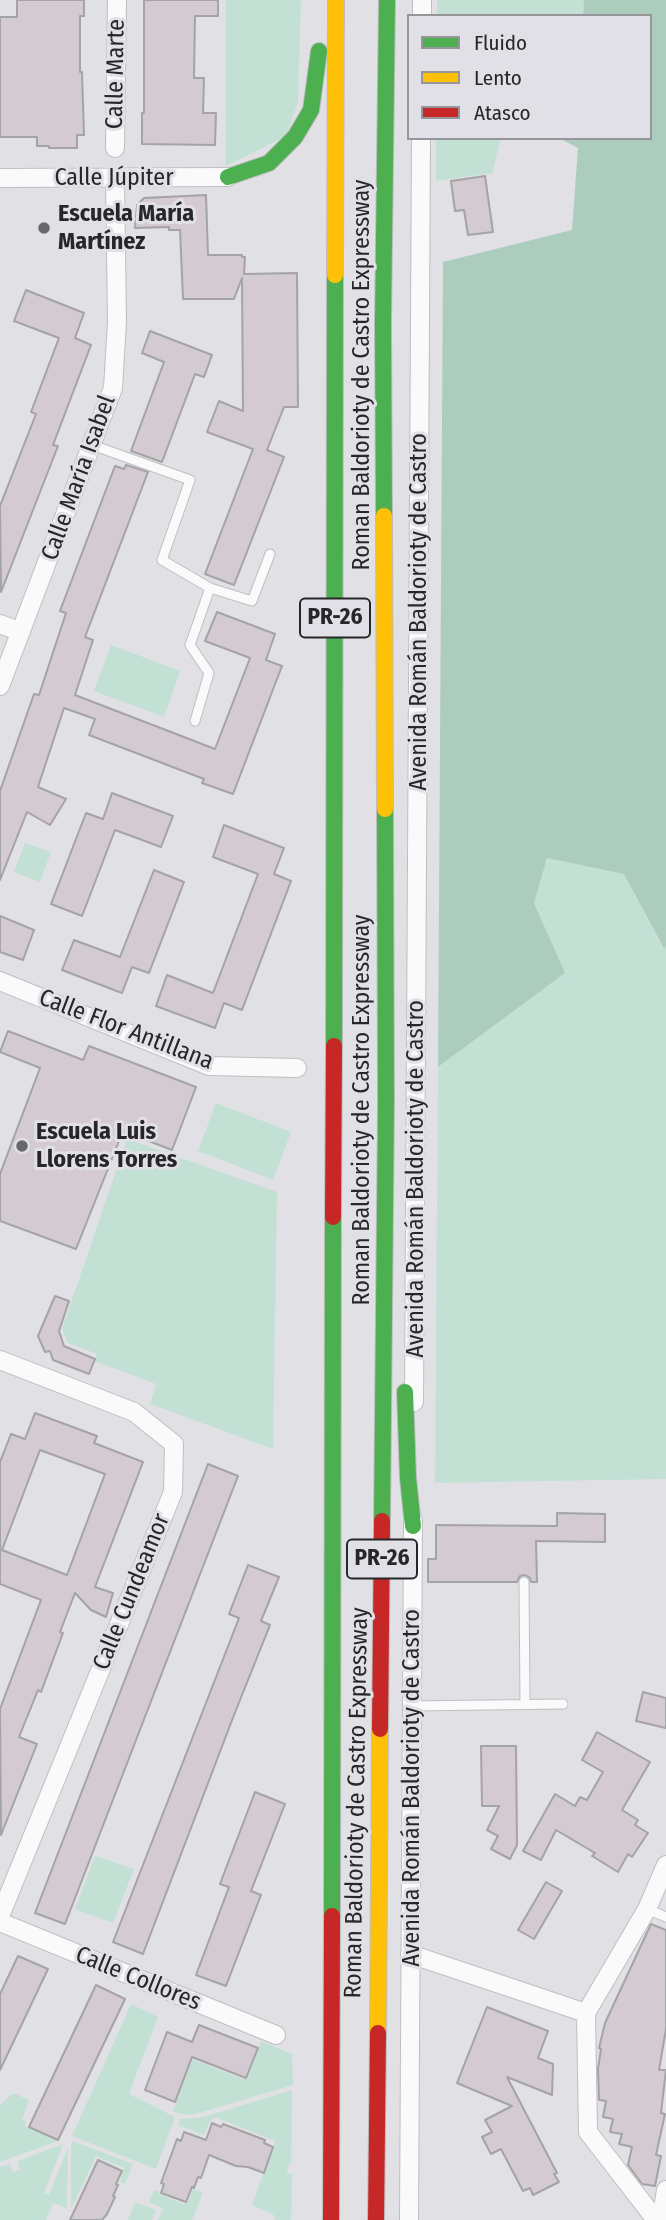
<!DOCTYPE html>
<meta charset="utf-8">
<style>
body{margin:0}
#map{position:relative;width:666px;height:2220px;overflow:hidden;background:#e1e1e5;font-family:"Fira Sans Condensed",sans-serif}
canvas{display:block}
.legend{position:absolute;left:407px;top:14px;width:245px;height:126px;box-sizing:border-box;background:#e0e0e6;border:2px solid #96969a;margin:0;padding:9px 12px;list-style:none;font-size:21px;color:#272629}
.legend li{display:flex;align-items:center;gap:14px;height:35px}
.legend b{width:35px;border:2px solid #96969a}
</style>
<div id="map">
<canvas width="666" height="2220"></canvas>
<ul class="legend">
<li><b style="height:9px;background:#4caf50"></b>Fluido</li>
<li><b style="height:9px;background:#ffc107"></b>Lento</li>
<li><b style="height:9px;background:#c62828"></b>Atasco</li>
</ul>
</div>
<script>
const g = document.querySelector('canvas').getContext('2d');
g.lineJoin = 'round';
function fillPath(path, color) { g.fillStyle = color; g.fill(path, 'evenodd'); }
function stroke(path, color, width, dash) { g.strokeStyle = color; g.lineWidth = width; g.lineCap = dash ? 'butt' : 'round'; g.setLineDash(dash || []); g.stroke(path); }
function label(font, color, halo, rows, align = 'center') {
  g.font = font + ' "Fira Sans Condensed",sans-serif'; g.lineWidth = 6; g.setLineDash([]); g.textBaseline = 'middle'; g.strokeStyle = halo; g.fillStyle = color; for (const [text, x, y, turn = 0] of rows) {
    g.save(); g.translate(x, y); g.rotate((+turn || 0) * Math.PI / 180); g.textAlign = isNaN(turn) ? turn : align; if (halo) g.strokeText(text, 0, 0); g.fillText(text, 0, 0); g.restore();
  }
}
fillPath(new Path2D(`
 M226 0H301L298 102 286 136 226 166Z
 M437 0H584L583 16H437Z
 M436 138H501L492 173 436 181Z
 M111 645 180 671 164 717 94 691Z
 M25 843 51 852 40 882 14 872Z
 M547 858 624 874 663 949 666 946V1479L435 1483 438 1067 565 973 534 903Z
 M216 1103 291 1132 273 1180 198 1151Z
 M127 1139 277 1192 273 1449 150 1404 156 1384 94 1361 97 1354 68 1343 62 1329Z
 M95 1856 134 1869 113 1923 75 1909Z
 M131 2004 158 2017 129 2094 175 2117 156 2169 72 2136Z
 M261 2041 292 2054 293 2085 192 2115 182 2114 173 2111 191 2059 243 2079 246 2078Z
 M292 2090 291 2164 288 2165 287 2172 292 2174 291 2220H275L274 2215 252 2205 275 2141 215 2117 209 2122 204 2135 178 2125 180 2119 204 2117Z
 M12 2094H16L29 2100 22 2119 26 2121 25 2126 58 2141 0 2162V2105Z
 M73 2141 133 2164 125 2184 120 2181 124 2168 96 2156 71 2209V2144Z
 M63 2144 44 2193 49 2195 68 2147 67 2208 53 2203 46 2220H0V2167L10 2164 13 2172 20 2170 18 2161Z
 M193 2189 202 2192V2195L192 2220H158L163 2208 149 2202 154 2190 159 2192V2194L183 2204 187 2203Z
 M135 2202 156 2210 152 2220H128Z`), '#c3e0d4');
fillPath(new Path2D(`
 M584 0H666V946L664 949 624 874 547 858 534 903 565 973 438 1067 443 262 572 230 578 148 559 138H650V16H583Z`), '#acccbe');
const building = new Path2D(`
 M17 0H84V16H80V72H82L84 135H77V148H49V146H37V137H0V17H17Z
 M144 0H218V16H195L194 78H204L203 113H216L215 145 142 144V113H144Z
 M485 176 493 232 468 235 464 210 455 211 451 181Z
 M206 195 208 255H242V257H245L244 274 297 273 298 407H284L267 450 284 457 234 585 205 574 253 449 207 432 219 401 243 411 242 278 234 299H183L180 230H169V227L135 228 137 205 144 198Z
 M26 290 84 313 75 338 91 345 53 445 58 446 1 592 0 506 36 414 31 412 59 338 14 321Z
 M150 331 212 355 204 377 195 374 162 462 131 451 164 362 142 353Z
 M126 465 148 472 85 637 93 640 75 695 215 749 250 658 205 641 217 612 275 634 266 660 282 666 233 794 202 783 204 779 89 735 95 719 64 708 38 787 66 799 50 825 27 812 0 880V791L34 694 39 695 66 613 60 611 115 466 124 469Z
 M112 793 173 816 161 847 115 830 82 916 51 904 86 813 103 819Z
 M224 825 284 848 274 874 291 881 242 1010 224 1003 215 1028 156 1006 167 975 213 993 258 874 213 857Z
 M154 870 184 882 149 973 132 967 122 993 62 970 74 940 120 957Z
 M0 916 34 930 23 960 0 952Z
 M8 1031 83 1060 89 1046 196 1087 172 1150 123 1131 76 1249 0 1221V1174L40 1068 0 1052Z
 M55 1296 69 1301 59 1331 64 1346 95 1359 89 1374 53 1360 50 1351 45 1352 38 1336Z
 M35 1413 97 1436 94 1443 143 1462 95 1587 113 1593 106 1617 91 1610 75 1593 60 1632 63 1633 41 1692 38 1690 19 1737 37 1744 1 1835 0 1709 41 1600 0 1584V1462L11 1434 25 1439ZM40 1450 105 1474 67 1575 2 1550Z
 M208 1464 238 1476 65 1924 35 1913Z
 M557 1513 605 1514V1542L536 1541 537 1582H531L530 1578 525 1575 520 1576 517 1582H428V1559H436V1525L557 1526Z
 M248 1565 279 1577 261 1621 270 1625 234 1715 143 1954 113 1942 239 1618 229 1614Z
 M643 1692 666 1698V1728L636 1721Z
 M597 1732 650 1762 622 1810 638 1820 635 1825 648 1833 632 1857 628 1854 618 1872 592 1856 595 1853 556 1830 541 1860 523 1851 555 1794 575 1806 580 1797 587 1800 603 1772 582 1760Z
 M481 1746H516L517 1845 510 1859 491 1849 498 1836 487 1830 499 1806H482Z
 M255 1792 285 1804 251 1891 261 1895 226 1986 196 1975 229 1887 220 1884Z
 M546 1882 562 1891 534 1939 518 1930Z
 M651 1924 666 1930V2029L659 2070H666L661 2113 665 2114 656 2155 661 2156 655 2186 642 2184 628 2165 632 2147 619 2144 622 2134 610 2132 613 2119 603 2117 606 2101 599 2100 598 2069 601 2049 599 2048 605 2023Z
 M18 1956 48 1969 0 2070V1994Z
 M96 1985 125 1999 58 2140 29 2127Z
 M487 2007 548 2031 538 2058 553 2064 552 2095 507 2077 557 2173 554 2174 559 2182 533 2195 530 2188 523 2191 501 2149 491 2154 482 2137 492 2132 485 2120 512 2106 457 2083Z
 M199 2025 258 2048 246 2078 192 2057 175 2102 145 2090 167 2032 192 2042Z
 M212 2123 221 2127 223 2124 265 2140 264 2143 273 2147 264 2173 248 2167 236 2166 209 2155 201 2178 198 2177 194 2188 192 2187 186 2202 161 2193 164 2184 161 2183 177 2139 181 2141 184 2132 206 2140Z
 M98 2160 122 2171 116 2184 118 2185 113 2196 115 2197 107 2214 102 2220H70Z`);
fillPath(building, '#d4cad1');
stroke(building, '#a4a3a6', 2);
const lane = new Path2D(`
 M92 445 190 480 162 560 210 588 190 645 209 673 195 721
 M210 588 252 601 270 554
 M524 1582 525 1704
 M412 1706 563 1704
 M647 1909 666 1917`);
const street = new Path2D(`
 M422 16V0
 M115 148 117 0
 M0 178 228 177
 M0 624 21 632
 M0 686 113 388 117 322 115 177
 M0 981 209 1066 297 1068
 M0 1360 134 1412 174 1444 173 1492 0 1916
 M414 1402 421 138
 M0 1922 276 2035
 M410 1954 586 2013
 M409 2220 413 1521
 M656 2220 588 2132 586 2013 647 1909 666 1865
 M661 2220 666 2190`);
const fast = new Path2D(`
 M228 177 269 163 295 137 311 110 319 51
 M384 516 383 322 387 0
 M334 1046 335 275
 M405 1392 408 1478 413 1526
 M382 1521 386 1102 385 809
 M332 1916 333 1217`);
const slow = new Path2D(`
 M335 275 336 0
 M384 516 385 809
 M378 2033 380 1729`);
const jam = new Path2D(`
 M333 1217 334 1046
 M380 1729 382 1521
 M331 2220 332 1916
 M376 2220 378 2033`);
stroke(lane, '#bfbfc2', 11);
stroke(street, '#bfbfc2', 20);
stroke(fast, '#bdbdbe', 18);
stroke(slow, '#bdbdbe', 18);
stroke(jam, '#bdbdbe', 18);
stroke(lane, '#fafafb', 9);
stroke(street, '#fafafb', 18);
stroke(fast, '#4caf50', 16);
stroke(slow, '#ffc107', 16);
stroke(jam, '#c62828', 16);
for (const [x, y, r, color] of [
 [44,228,7,"#68676b"],
 [22,1146,7,"#68676b"]
]) { const dot = new Path2D(); dot.arc(x, y, r, 0, 2 * Math.PI); g.fillStyle = color; g.fill(dot); stroke(dot, '#e0e0e6', 2.5); }
for (const [x, y, w] of [
 [335,618,70],
 [382,1559,70]
]) { const box = new Path2D(); box.roundRect(x - w / 2, y - 19.5, w, 39, 5); g.fillStyle = '#e0e0e6'; g.fill(box); stroke(box, '#272629', 2); }
label('bold 23px', '#272629', null, [
 ["PR-26",335,618],
 ["PR-26",382,1559]
]);
label('24px', '#272629', '#e0e0e6', [
 ["Calle Marte",116,74,-89],
 ["Calle Júpiter",114,178],
 ["Roman Baldorioty de Castro Expressway",362,375,-90],
 ["Calle María Isabel",79,478,-70],
 ["Avenida Román Baldorioty de Castro",419,612,-90],
 ["Calle Flor Antillana",126,1030,21],
 ["Roman Baldorioty de Castro Expressway",362,1110,-90],
 ["Avenida Román Baldorioty de Castro",416,1179,-90],
 ["Calle Cundeamor",132,1592,-68],
 ["Avenida Román Baldorioty de Castro",412,1788,-90],
 ["Roman Baldorioty de Castro Expressway",357,1803,-89],
 ["Calle Collores",138,1979,22]
]);
label('bold 24px', '#272629', '#e0e0e6', [
 ["Escuela María",58,214],
 ["Martínez",58,242],
 ["Escuela Luis",36,1132],
 ["Llorens Torres",36,1160]
], 'left');
</script>
